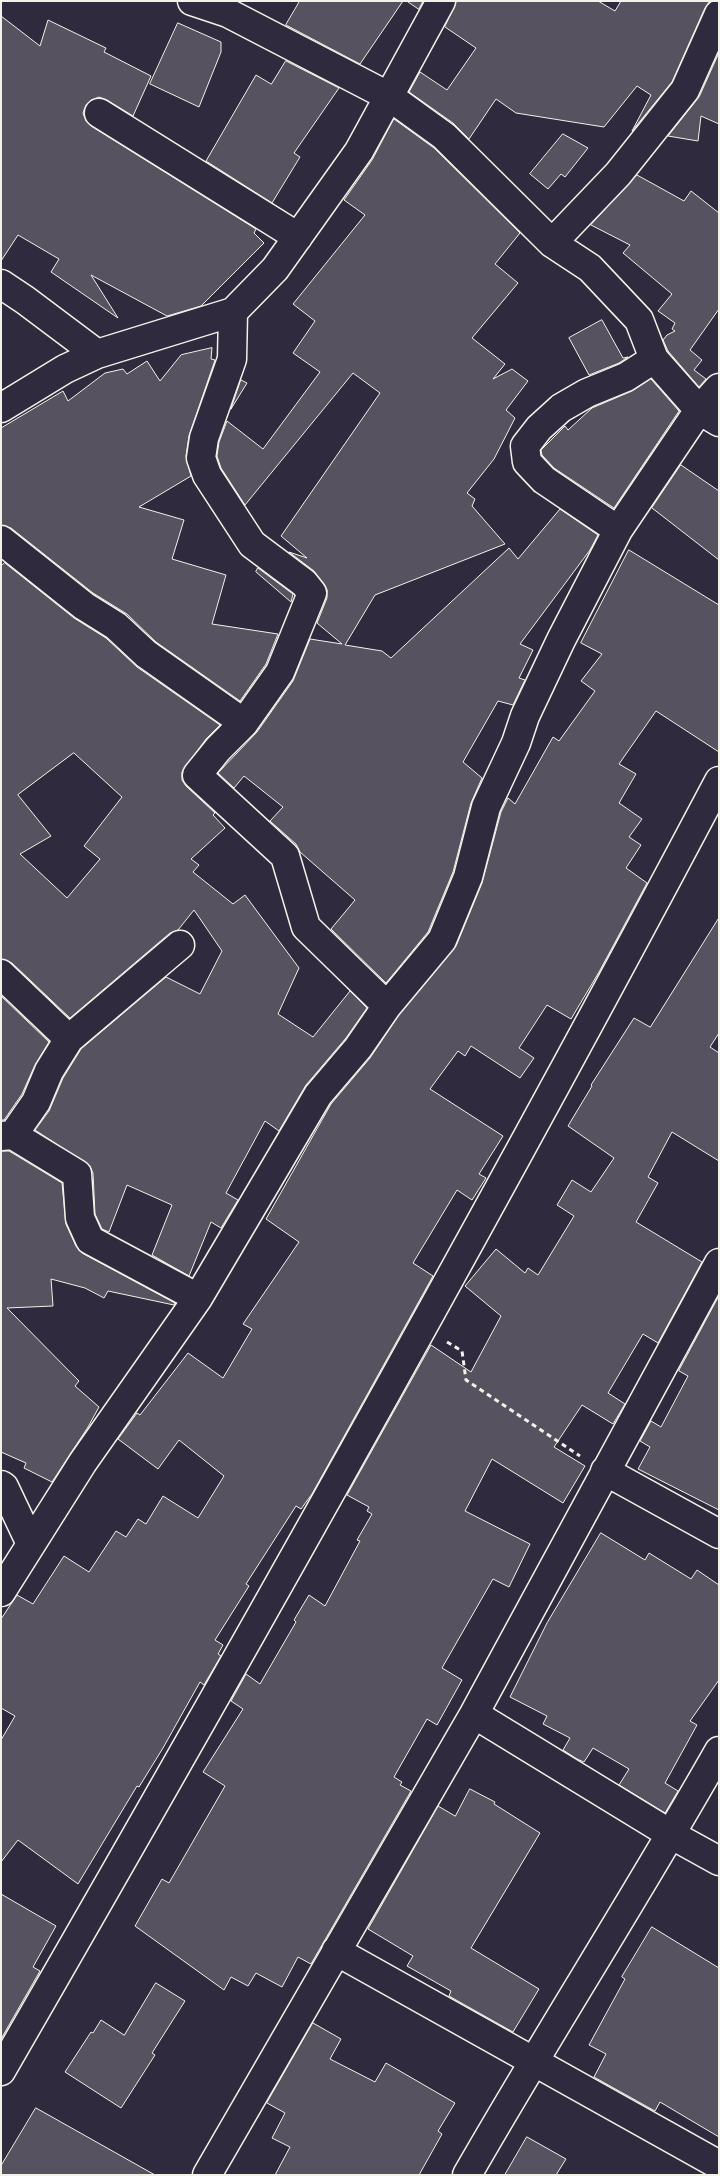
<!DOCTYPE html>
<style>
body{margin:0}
#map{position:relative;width:720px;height:2176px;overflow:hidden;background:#2f2a3d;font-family:Mali,sans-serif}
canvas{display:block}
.frame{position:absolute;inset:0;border:2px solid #f4f1e8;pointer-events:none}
</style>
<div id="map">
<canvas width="720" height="2176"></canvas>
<div class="frame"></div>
</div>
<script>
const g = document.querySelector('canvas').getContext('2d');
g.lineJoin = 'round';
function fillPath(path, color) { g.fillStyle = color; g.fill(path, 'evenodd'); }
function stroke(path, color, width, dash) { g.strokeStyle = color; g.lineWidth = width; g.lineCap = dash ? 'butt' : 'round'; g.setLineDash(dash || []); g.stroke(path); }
const building = new Path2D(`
 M300 1H403L360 64 286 25Z
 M407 1H423L419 9Z
 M457 1H598L615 11 621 1H710L705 8 672 82 632 131 651 95 637 86 604 127 516 113 496 99 469 139 453 123 409 92 420 72 447 90 476 48 445 27Z
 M1 16 40 46 48 20 106 48 104 52 151 76 133 116 107 100 99 97 91 100 86 105 83 113 86 121 91 126 256 229 254 233 264 243 201 306 167 316 91 275 118 318 51 272 59 259 18 235 1 261Z
 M178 23 221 42V52L199 107 150 84Z
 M719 53V124L701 116 698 141 668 136 699 97Z
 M286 61 339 88 294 153 300 157 272 203 206 161 256 75 271 84Z
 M394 119 434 148 520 233 495 264 518 283 472 338 505 364 493 379 512 369 528 381 506 410 515 418 494 459 467 493 475 499 472 506 505 544 375 595 345 645 382 651 391 658 509 548 518 559 560 509 598 535 590 550 520 644 533 650 519 678 525 680 513 705 498 701 463 762 482 778 471 803 453 872 428 932 386 983 331 929 355 900 300 852 296 844 270 821 283 807 244 776 234 788 218 773 257 732 293 681 310 639 342 644 317 623 327 598V590L324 584 314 571 289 552 307 558 281 536 380 393 353 373 245 505 221 468 217 456 219 442 227 421 263 449 320 372 293 353 315 321 293 304 365 215 344 200 372 160Z
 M563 134 588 148 565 177 561 174 548 189 530 174Z
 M637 175 684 201 691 191 719 213V309L690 350 702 360 694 370 706 379 699 387 668 351 663 340 667 335 675 331 672 329 675 323 658 311 672 294 623 253 630 245 591 225Z
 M602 320 623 358 628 357 619 363 589 375 569 338Z
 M212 348 211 359 215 360 189 436 186 456 191 476 139 507 184 520 172 559 226 575 212 624 278 634 266 664 240 701 156 642 127 614 93 593 11 528 1 525V428L63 391 68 401 105 373 123 369 127 374 147 361 160 381 181 355Z
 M651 379 679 411 614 508 554 468 542 455 541 450 565 426 568 430 592 408 632 391Z
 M241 380 247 383 231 409Z
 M681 465 719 491V560L652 508Z
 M629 550 719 605V752L656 711 619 764 636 774 619 803 642 819 629 837 641 845 626 868 647 883 599 972 571 1019 547 1005 519 1048 534 1058 520 1078 471 1046 465 1056 458 1051 430 1089 503 1136 479 1174 486 1178 472 1200 457 1190 413 1263 433 1276 312 1494 301 1509 296 1506 246 1584 249 1586 215 1640 223 1645 218 1654 221 1656 204 1685 200 1682 163 1748 139 1787 137 1786 78 1884 18 1840 1 1862V1740L15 1716 1 1708V1619L17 1595 33 1604 64 1556 89 1572 116 1531 126 1537 138 1519 146 1524 163 1496 198 1518 224 1476 179 1440 158 1469 118 1439 137 1413 140 1415 188 1353 223 1378 252 1329 243 1324 299 1242 266 1219 331 1104 370 1058 399 1015 456 946 482 883 501 812 508 798 515 804 553 737 559 741 595 691 581 681 602 654 581 643Z
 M5 563 74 618 106 638 137 667 220 725 206 739 182 772V780L186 786 215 813 213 815 225 828 191 859 199 865 193 872 233 904 245 895 299 968 278 1014 313 1037 350 991 367 1008 346 1038 306 1085 279 1131 265 1121 226 1193 238 1200 221 1228 211 1222 189 1276 152 1255 172 1205 127 1185 109 1232 102 1229 95 1214 93 1173 90 1166 35 1130 49 1111 63 1078 81 1049 166 977 200 994 222 951 194 910 178 930 170 933 70 1018 12 963 1 959V566ZM74 753 122 797 84 846 100 859 67 898 20 854 51 836 18 795Z
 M258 568 293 594 291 602 256 572Z
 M719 918V1033L710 1047 719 1053V1161L672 1132 648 1177 658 1183 636 1222 702 1262 658 1343 643 1334 608 1393 625 1404 613 1424 582 1405 554 1447 585 1466 563 1503 492 1459 465 1511 530 1544 509 1587 493 1579 442 1668 462 1680 437 1725 427 1719 394 1777 402 1782 400 1785 411 1791 311 1964 298 1957 282 1987 256 1973 248 1986 231 1977 224 1990 135 1926 162 1879 169 1883 225 1786 203 1772 243 1709 231 1701 246 1674 260 1684 296 1622 294 1620 309 1595 325 1606 360 1541 357 1540 372 1514 367 1511 369 1507 347 1495 431 1345 471 1372 501 1316 465 1286 496 1249 525 1273 528 1268 538 1275 574 1216 557 1205 572 1180 591 1192 614 1158 568 1126 592 1086 591 1085 634 1018 650 1027Z
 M1 996 49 1042 35 1065 22 1094 4 1120H1Z
 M1 1151H9L62 1183 66 1224 76 1246 82 1253 175 1303 174 1305 108 1291 104 1298 85 1288 51 1279 53 1306 7 1308 79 1381 75 1386 99 1407 88 1427 52 1482 24 1468 26 1463 1 1452Z
 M719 1296V1510L638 1469 650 1447 640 1441 651 1421 661 1427 688 1376 679 1371Z
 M601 1533 645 1560 649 1553 691 1579 697 1570 719 1585V1680L690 1721 697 1725 665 1783 678 1791 665 1813 619 1785 629 1769 593 1748 584 1762 577 1759 563 1750 570 1738 543 1724 547 1716 510 1697 547 1623Z
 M470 1789 495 1802 494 1804 540 1833 471 1948 539 1989 513 2032 449 1996 451 1991 407 1966 413 1956 368 1929 438 1806 455 1816Z
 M1 1894 56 1926 33 1967 40 1971 1 2039Z
 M652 1927 719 1968V2137L660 2102 655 2111 594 2077 606 2054 589 2045 625 1979 622 1977Z
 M156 1983 185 2001 152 2053 155 2055 121 2108 65 2072 91 2032 93 2033 101 2020 124 2035Z
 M313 2023 341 2039 330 2059 375 2082 386 2063 455 2103 438 2131 442 2134 419 2175H275L290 2147 272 2138 285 2113 267 2103Z
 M36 2108 155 2175H1V2166Z
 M527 2137 566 2159 556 2175H505Z`);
fillPath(building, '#56525f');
stroke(building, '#f4f1e8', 1);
const street = new Path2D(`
 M192 1 228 13 390 97 444 136 552 243 590 268 639 320 654 359 699 410 719 422
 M99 113 298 237
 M552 243 618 174 685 90 719 14
 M1 284 25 300 97 354
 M233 312 232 359 204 438 201 458 207 475 252 544 304 583 312 593 280 672 244 723 218 749 197 775 285 856 306 927 387 1006
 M1 408 65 369 97 354 233 312 275 269 359 151 441 1
 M618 530 544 480 527 462 525 446 539 428 561 408 587 393 626 377 654 359
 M1 540 84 606 116 626 146 654 244 723
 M1 974 69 1039
 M13 1135 36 1102 49 1071 69 1039 180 945
 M1 1136 13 1135 77 1174 80 1218 90 1240 198 1298
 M605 1471 719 1534
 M1 1485 4 1487 31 1544
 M1 1592 83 1462 198 1298 318 1095 358 1048 387 1006 442 940 468 877 486 807 516 743 525 716 561 640 618 530 699 410 719 388
 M474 1714 672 1835 719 1861
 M336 1951 719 2165
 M1 2071C247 1645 489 1216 719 781
 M207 2175 474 1714 719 1263
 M467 2175C549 2032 638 1894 719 1751`);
stroke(street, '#f4f1e8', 31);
stroke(new Path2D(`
 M447 1342 462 1351 466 1380 580 1456`), '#f4f1e8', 3, [5, 4]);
stroke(street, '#2f2a3d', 28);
</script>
